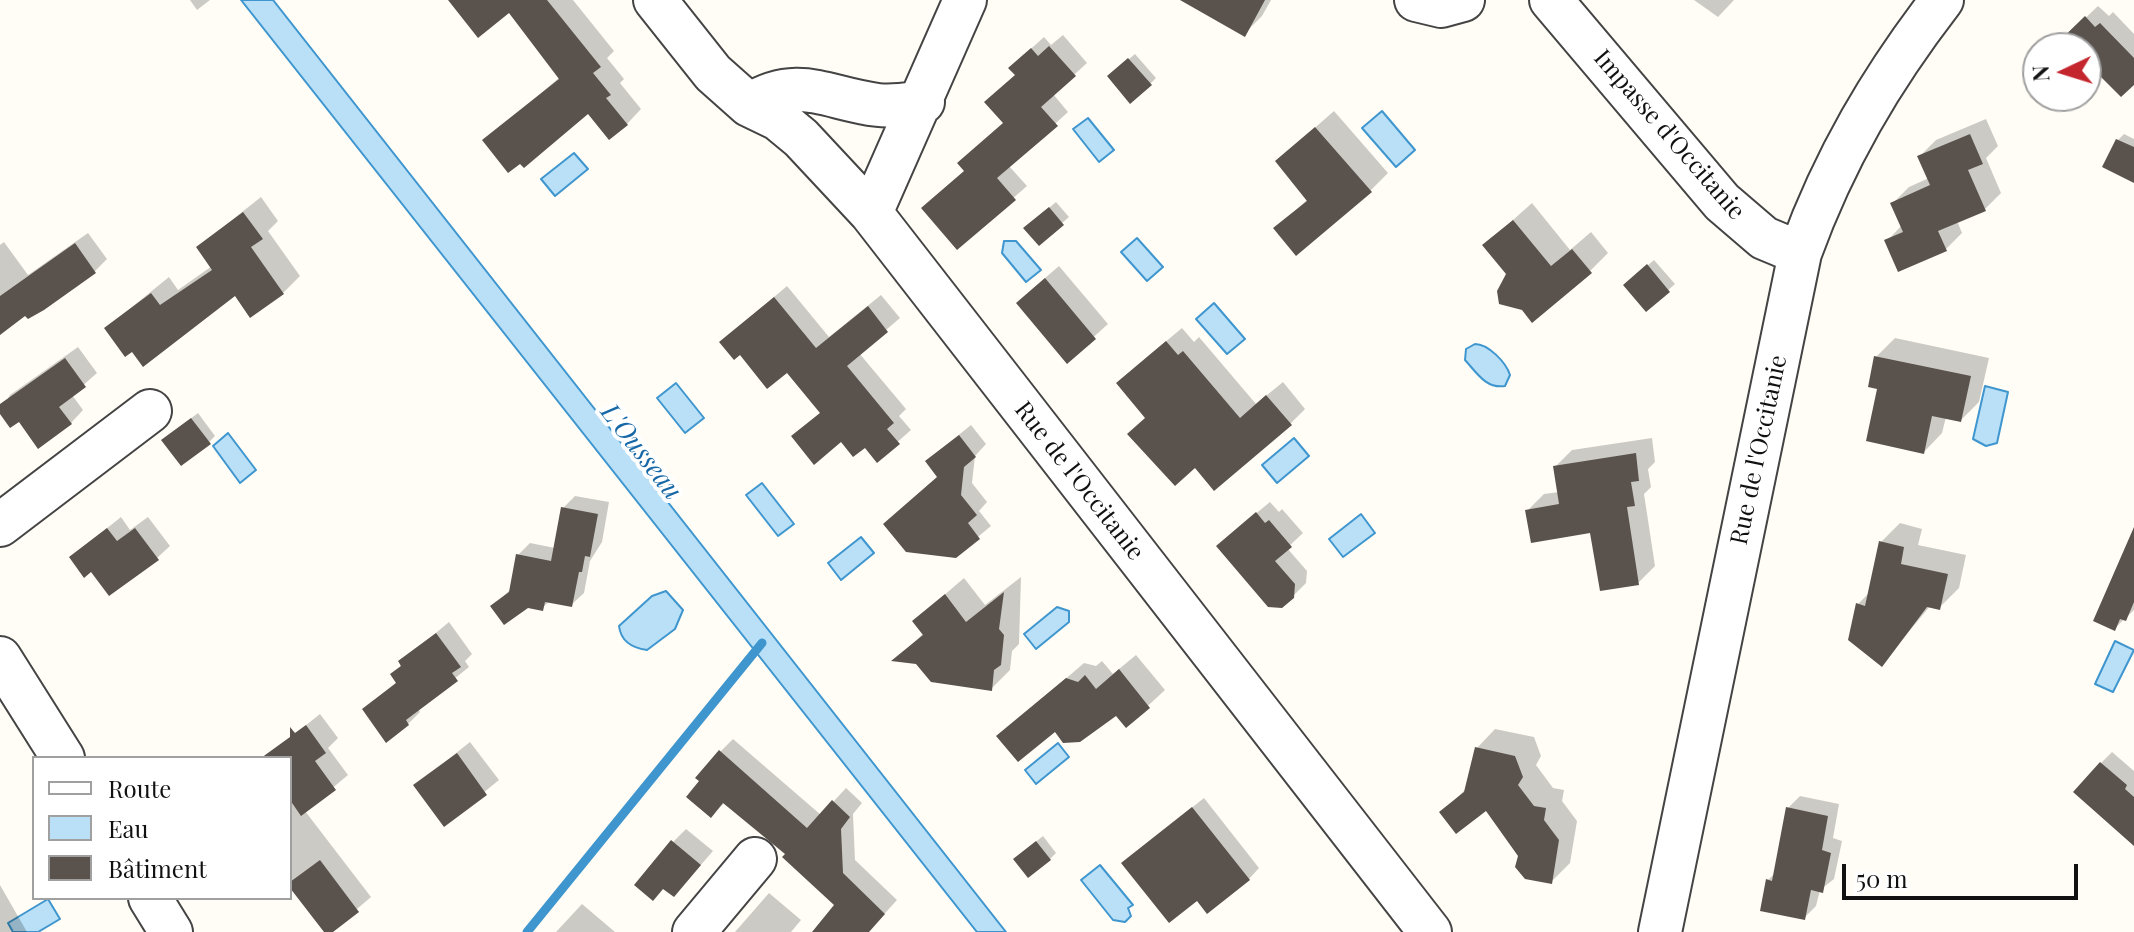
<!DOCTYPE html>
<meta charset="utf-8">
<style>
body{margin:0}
#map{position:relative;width:2134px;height:932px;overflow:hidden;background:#fffdf5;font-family:"Playfair Display",serif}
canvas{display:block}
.legend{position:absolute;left:32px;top:756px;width:260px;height:144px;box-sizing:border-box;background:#fff;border:2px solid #a0a0a0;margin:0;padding:10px 14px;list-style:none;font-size:24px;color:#111}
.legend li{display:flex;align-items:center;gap:16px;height:40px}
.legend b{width:40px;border:2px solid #a0a0a0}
.north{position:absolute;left:2022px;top:32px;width:80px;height:80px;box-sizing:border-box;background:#fff;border:2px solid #a0a0a0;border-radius:50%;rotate:266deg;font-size:22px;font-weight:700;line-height:32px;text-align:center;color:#111}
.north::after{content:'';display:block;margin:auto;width:28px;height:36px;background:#c4262e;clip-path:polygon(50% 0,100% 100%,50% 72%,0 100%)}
.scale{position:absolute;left:1842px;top:864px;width:236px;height:36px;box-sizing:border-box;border:4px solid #111;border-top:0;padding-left:10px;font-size:24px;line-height:28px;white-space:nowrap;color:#111;-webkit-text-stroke:6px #fff;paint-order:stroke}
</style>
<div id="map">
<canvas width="2134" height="932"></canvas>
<ul class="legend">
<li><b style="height:10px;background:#fff"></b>Route</li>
<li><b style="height:22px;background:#b9e0f7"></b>Eau</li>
<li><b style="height:22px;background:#5a524d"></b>Bâtiment</li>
</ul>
<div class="north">N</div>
<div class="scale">50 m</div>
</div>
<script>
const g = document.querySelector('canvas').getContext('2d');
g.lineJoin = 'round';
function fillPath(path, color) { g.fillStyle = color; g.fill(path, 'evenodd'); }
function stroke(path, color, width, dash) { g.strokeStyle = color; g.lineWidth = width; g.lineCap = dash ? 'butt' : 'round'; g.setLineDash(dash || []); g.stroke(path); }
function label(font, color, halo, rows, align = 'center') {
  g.font = font + ' "Playfair Display",serif'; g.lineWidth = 8; g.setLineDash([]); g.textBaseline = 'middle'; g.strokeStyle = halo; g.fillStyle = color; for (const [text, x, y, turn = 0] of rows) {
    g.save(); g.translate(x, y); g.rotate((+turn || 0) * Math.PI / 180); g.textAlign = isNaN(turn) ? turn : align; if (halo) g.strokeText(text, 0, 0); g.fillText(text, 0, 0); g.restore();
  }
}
const water = new Path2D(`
 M241 0H273L1006 932H977Z
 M1382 111 1415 150 1396 167 1362 128Z
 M1088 118 1114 150 1099 162 1073 129Z
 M574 153 588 169 555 196 541 179Z
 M1137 238 1163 267 1147 281 1121 252Z
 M1004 241H1016L1041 270 1026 282 1002 253Z
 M1214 303 1245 339 1227 354 1196 319Z
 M1475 344C1488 344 1506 362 1510 375L1505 386C1486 389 1477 373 1465 360L1466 349Z
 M676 383 704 418 685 433 657 398Z
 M1985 386 2008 392 1997 443 1986 446 1973 439Z
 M228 433 256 470 240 483 213 446Z
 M1294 438 1309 456 1277 483 1262 465Z
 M762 483 794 524 778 536 746 495Z
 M1361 514 1375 533 1343 557 1329 539Z
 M861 537 874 553 841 580 828 563Z
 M666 591 683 610 675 629 647 650C632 648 621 642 619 626L652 596Z
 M1057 607 1069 611V622L1036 649 1024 634Z
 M2115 641 2134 650 2113 692 2095 684Z
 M1058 743 1069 757 1036 784 1025 770Z
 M1100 865 1133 905 1128 908 1131 916 1125 922 1113 920 1081 880Z
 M48 899 60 919 38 932H13L8 923Z`);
fillPath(water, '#b9e0f7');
stroke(water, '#3f96cf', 2);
fillPath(new Path2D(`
 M190 0H210L197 10Z
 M466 0H573L614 51 607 58 624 79 620 83 641 109 627 124 588 111 521 161 485 141 560 77 510 11Z
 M1184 0H1271L1262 16 1244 34Z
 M1694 0H1734L1718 17Z
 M2098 6 2109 16 2113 12 2134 34V82L2086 61V48H2054Z
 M1063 35 1087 63 1053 94 1068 112 1009 166 1027 186 957 247 966 170 1004 123 1023 56 1044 37 1051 45Z
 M1135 54 1156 78 1150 84 1116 70Z
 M1334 111 1388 173 1370 191 1276 228 1308 199 1277 161Z
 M1986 119 1998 146 1986 158 2001 193 1985 209 1957 221 1962 233 1946 249 1887 241 1902 225 1893 203 1909 187 1929 178 1919 157 1936 140Z
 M2124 134 2134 139V171L2118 140Z
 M261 197 278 221 268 231 300 276 283 293 235 294 132 349 106 328 169 277 178 290 212 266 198 247Z
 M1056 202 1069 217 1039 243 1032 222Z
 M1532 203 1570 250 1591 232 1608 253 1590 271 1508 274 1485 245Z
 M88 233 107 259 94 272 0 332V245L4 242 28 275Z
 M1654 260 1675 284 1647 309 1632 279Z
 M1059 266 1108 324 1067 361 1031 290Z
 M787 286 829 337 881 295 900 318 859 353 906 409 899 416 911 430 877 460 865 445 793 436 821 412 787 370 721 342Z
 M1182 328 1194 342 1199 337 1256 404 1283 382 1305 409 1290 424 1147 417 1134 368Z
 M1895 338 1989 358 1979 402 1961 420 1946 417 1942 433 1924 452 1880 387 1876 357Z
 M78 347 97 373 72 395 83 410 71 423 20 420 0 411 10 395Z
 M198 413 215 436 209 442 170 434Z
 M971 425 986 444 975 456 972 483 987 502 979 511 991 526 955 556 939 476 940 450Z
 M1652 438 1655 462 1648 469 1651 487 1644 494 1655 566 1638 583 1591 530 1527 511 1544 494 1559 492 1555 467 1572 450Z
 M575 496 609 502 602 542 590 561 584 593 571 605 550 601 542 608 492 607 510 590 518 555 530 543 555 548 563 508Z
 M1270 502 1279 512 1282 509 1303 533 1287 548 1307 571 1306 583 1293 596 1231 534Z
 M121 517 130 530 148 517 170 546 157 558 92 569 71 557Z
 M1900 523 1922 529 1918 545 1966 555 1959 588 1940 607 1931 605 1882 664 1858 604 1870 592 1881 542Z
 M2134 538V610L2115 628Z
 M1021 577 1019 644 1012 651 1010 670 992 688 917 662 895 660 924 633 914 621 964 578 985 605Z
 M449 622 472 654 465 661 469 667 418 708 420 712 408 724 364 710 398 681 401 662Z
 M1136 655 1165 690 1126 726 1116 713 1055 729 999 736 1084 663 1096 666 1102 661 1113 674Z
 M320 714 338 738 328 748 348 775 305 811 371 897 330 932H326L290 885V758L267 756Z
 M1495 729 1534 737 1541 756 1536 765 1553 788 1564 790 1562 801 1577 821 1570 863 1551 882 1520 855 1486 808 1442 812 1467 788 1477 748Z
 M733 739 821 815 846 788 862 803 853 814 855 860 897 900 868 932H814L837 904 788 853 725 802 711 816 720 752Z
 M470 742 499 780 445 824 416 785Z
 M2112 752 2134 771V832L2101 763Z
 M1800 796 1839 804 1833 838 1842 841 1834 879 1820 890 1816 906 1804 918 1768 880 1775 873 1788 808Z
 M1204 798 1259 868 1249 879 1197 898 1135 853Z
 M686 829 713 851 686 882 673 842Z
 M1043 836 1056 853 1050 859 1022 853Z
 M0 885 27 932H0Z
 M769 893 801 920 791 932H735Z
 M582 904 615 932H556Z`), '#0003');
stroke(new Path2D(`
 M527 932 762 643`), '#3f96cf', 9);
fillPath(new Path2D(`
 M448 0H547L601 67 593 73 611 95 606 98 628 125 609 140 588 114 524 168 520 164 508 173 482 140 559 79 509 13 478 38Z
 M1180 0H1265L1245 37Z
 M2085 16 2095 27 2100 23 2134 58V85L2121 97 2086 62V48H2052Z
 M1049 46 1076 76 1041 107 1058 126 997 178 1016 200 957 250 921 208 964 171 957 163 1003 123 984 102 1015 75 1008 68 1031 48 1038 56Z
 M1128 58 1152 85 1130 104 1107 76Z
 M1315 127 1372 192 1296 256 1273 228 1307 201 1275 161Z
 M1970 134 1983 164 1968 170 1986 211 1938 231 1947 251 1898 272 1884 240 1903 232 1890 203 1930 185 1917 156Z
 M2116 139 2134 147V183L2102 167Z
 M1049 207 1064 225 1039 246 1023 228Z
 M243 212 263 239 251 247 284 294 250 318 235 296 143 367 132 352 125 357 104 328 151 293 160 305 212 270 196 247Z
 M1513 220 1551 266 1572 249 1592 273 1532 323 1522 310 1499 304 1497 291 1506 274 1482 245Z
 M75 243 96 273 44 310 28 319 25 316 0 335V296Z
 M1647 264 1670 292 1646 312 1623 285Z
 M1045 278 1096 339 1067 364 1016 303Z
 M774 297 816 348 868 306 888 332 847 366 894 423 887 429 900 444 877 463 865 448 853 457 841 442 814 465 791 436 820 413 787 373 767 389 740 355 734 360 719 342Z
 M1166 341 1178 355 1183 351 1240 418 1266 395 1292 425 1214 491 1195 468 1175 486 1127 434 1145 418 1116 383Z
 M1874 356 1971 376 1961 422 1932 416 1924 454 1866 441 1877 389 1868 387Z
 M65 358 86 387 59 407 72 424 38 449 19 422 10 428 0 414V404Z
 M191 418 211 444 181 466 161 440Z
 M959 435 976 457 964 467 961 495 977 515 968 523 980 539 956 558 906 552 883 524 937 477 925 461Z
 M1636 453 1639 481 1631 482 1635 506 1627 507 1639 585 1600 591 1590 533 1531 543 1525 510 1559 504 1553 466Z
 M561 507 598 514 590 557 585 556 582 572H579L572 607 545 602 543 611 528 608 504 625 490 606 509 592 516 554 551 561Z
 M1256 512 1265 523 1269 520 1292 547 1275 561 1295 584 1294 598 1282 608 1268 607 1216 546Z
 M2134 527V602L2126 621 2120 619 2115 631 2093 621Z
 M107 528 117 541 135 528 159 560 109 596 91 572 84 578 69 557Z
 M1879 541 1904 547 1901 564 1948 574 1940 610 1927 607 1882 667 1848 640 1856 603 1865 606Z
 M1004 592 999 629 1004 635 1001 665 994 670 992 691 931 682 916 664 891 661 923 635 912 621 945 594 966 622Z
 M436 633 461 667 452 673 458 681 406 720 409 725 386 743 362 709 396 683 390 674 401 666 398 661Z
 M1119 669 1150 708 1126 728 1116 716 1080 742 1063 743 1055 732 1018 762 996 736 1066 678 1078 682 1085 675 1096 689Z
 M306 725 326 753 315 761 336 790 301 816 290 800V758H261L290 737V727L295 733Z
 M1475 747 1515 756 1523 777 1518 785 1534 806 1546 808 1544 820 1559 840 1552 884 1525 879 1515 867 1518 856 1486 811 1456 834 1439 812 1464 792Z
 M719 750 807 828 832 800 850 817 841 829 843 873 885 914 869 932H812L834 905 782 857 785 854 723 803 711 818 686 797 699 781 695 778Z
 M457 753 487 795 444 827 413 785Z
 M2100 762 2127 785 2125 789 2134 797V846L2073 792Z
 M1192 807 1250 880 1207 914 1197 901 1169 923 1121 863Z
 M1786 807 1828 816 1822 850 1831 853 1823 893 1811 890 1805 920 1760 911 1766 879 1772 881Z
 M671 840 701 865 674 897 663 889 653 901 634 885Z
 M1036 841 1051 860 1028 878 1013 859Z
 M320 860 359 912 333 932H324L290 888V882Z`), '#5a524d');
const minor = new Path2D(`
 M655 0 713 73 749 105 778 119 801 138 871 213
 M965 0 871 213 1430 932
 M1416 0 1441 6 1463 0
 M1551 0 1722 202 1764 238 1800 253
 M749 105C799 74 827 99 878 105 893 107 908 104 923 102
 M0 525 150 411
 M0 658 63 758
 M150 898 171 932
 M694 932 755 859
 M1660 932 1800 253C1834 159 1881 79 1942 0`);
stroke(minor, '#444', 46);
stroke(minor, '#fff', 42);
label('24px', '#111', '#fff', [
 ["Impasse d'Occitanie",1669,135,49],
 ["Rue de l'Occitanie",1759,450,-78],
 ["Rue de l'Occitanie",1079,481,52]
]);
label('italic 26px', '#1768a6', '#fff', [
 ["L'Ousseau",641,452,52]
]);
</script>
